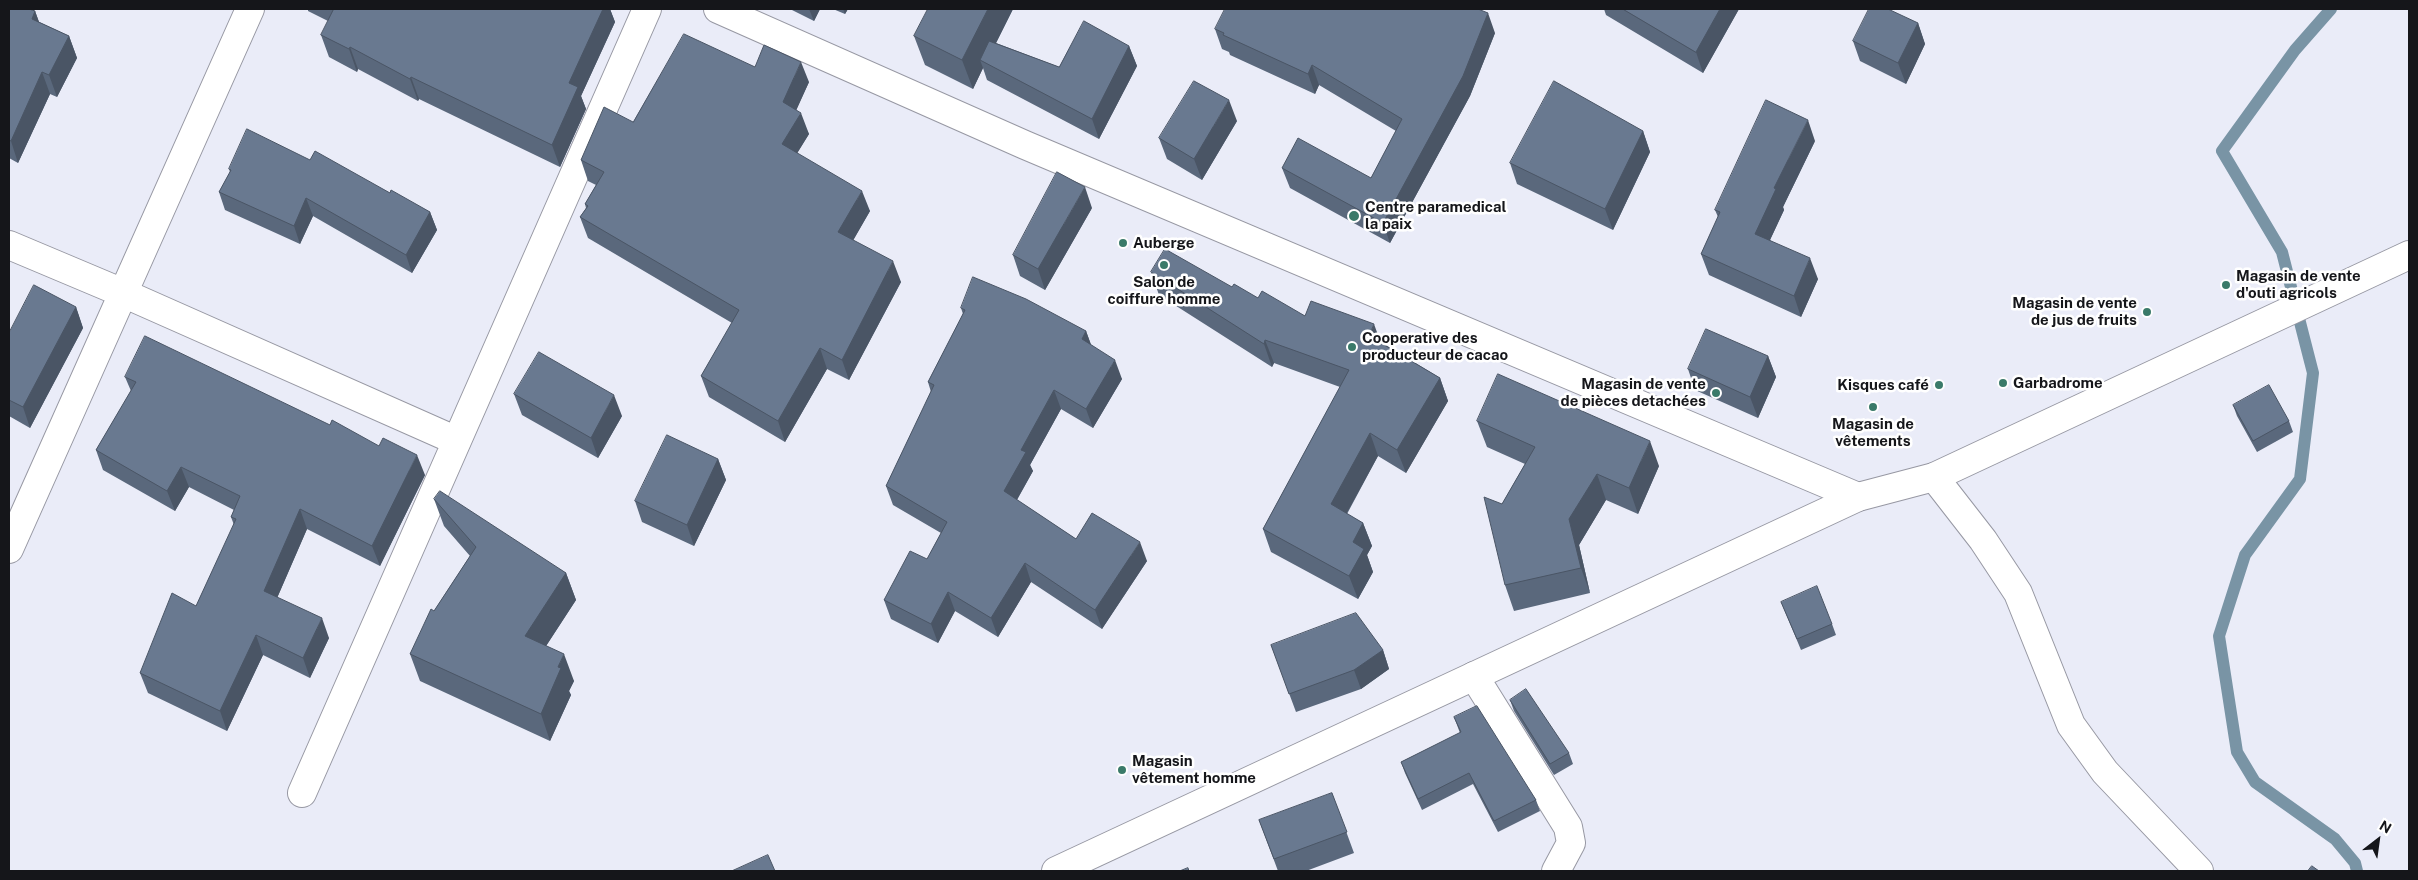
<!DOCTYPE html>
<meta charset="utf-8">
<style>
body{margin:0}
#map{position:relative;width:2418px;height:880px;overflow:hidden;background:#eaecf8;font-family:"Public Sans",sans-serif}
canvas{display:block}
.frame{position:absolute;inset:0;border:10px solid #15161a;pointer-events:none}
.north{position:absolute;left:2353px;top:815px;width:50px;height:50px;-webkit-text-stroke:4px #fff;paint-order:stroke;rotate:30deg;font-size:14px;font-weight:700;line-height:20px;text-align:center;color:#15161a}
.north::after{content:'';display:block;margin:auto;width:18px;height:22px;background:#15161a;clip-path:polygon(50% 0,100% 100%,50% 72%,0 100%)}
</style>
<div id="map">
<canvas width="2418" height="880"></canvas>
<div class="frame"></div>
<div class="north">N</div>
</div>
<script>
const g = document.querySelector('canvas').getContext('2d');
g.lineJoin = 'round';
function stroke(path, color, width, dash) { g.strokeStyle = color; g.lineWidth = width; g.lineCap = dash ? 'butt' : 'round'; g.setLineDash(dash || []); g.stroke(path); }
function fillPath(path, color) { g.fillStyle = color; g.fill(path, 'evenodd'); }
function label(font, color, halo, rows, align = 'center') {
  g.font = font + ' "Public Sans",sans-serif'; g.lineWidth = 5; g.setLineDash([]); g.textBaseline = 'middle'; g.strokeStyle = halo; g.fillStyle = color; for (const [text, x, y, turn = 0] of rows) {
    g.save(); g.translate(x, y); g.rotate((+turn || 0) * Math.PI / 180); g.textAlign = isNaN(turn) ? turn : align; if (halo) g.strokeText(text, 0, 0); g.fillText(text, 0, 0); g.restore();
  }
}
stroke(new Path2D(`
 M2331 9 2295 50 2222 151 2282 252 2313 373 2300 479 2245 555 2219 636 2237 752 2255 782 2335 839 2355 863 2357 871`), '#7994a5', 12);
const minor = new Path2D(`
 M718 9 1025 145 1858 497
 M9 245 123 293 457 441
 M1934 477 1983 540 2018 593 2071 725 2105 772 2199 871
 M9 549 250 9
 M1474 676 1568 827 1571 843 1556 871
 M302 793 647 9`);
const tertiary = new Path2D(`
 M1056 871 1858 497 1934 477 2409 255`);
stroke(minor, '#9798a3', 30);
stroke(tertiary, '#9798a3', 30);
stroke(minor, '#fff', 28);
stroke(tertiary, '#fff', 28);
fillPath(new Path2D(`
 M9 9 35 11 39 22 69 36 77 58 57 97 50 94 18 163 9 158Z
 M308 9H610L615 22 581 96 586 109 560 167 419 99 418 101 358 69 357 72 329 57 321 35 328 21 308 11Z
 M790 9H820L814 21Z
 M833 9H848L845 14Z
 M928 9H1013L996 43 1059 67 1129 46 1137 66 1099 139 987 80 983 68 973 89 925 65 914 36Z
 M1604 9H1739L1703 73 1606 15Z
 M1918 23 1925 44 1906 84 1860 61 1853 41Z
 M1215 29 1495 33 1470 96 1390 243 1290 188 1282 168 1371 178 1396 131 1319 85 1315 94 1230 55 1229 52 1222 49Z
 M755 67 809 82 796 110 809 134 797 153 870 211 853 240 901 282 849 380 827 369 785 442 709 397 701 376 732 323 588 238 580 217 586 208 585 204 596 185 588 181 581 160 633 122Z
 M1237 121 1202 180 1167 159 1159 138Z
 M1643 131 1650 152 1613 230 1517 184 1510 163Z
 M1815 141 1783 207 1784 210 1770 240 1818 279 1801 317 1709 275 1701 254 1718 217 1715 210Z
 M310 160 390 193 430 212 437 230 412 273 313 216 300 244 225 210 219 192 230 172 229 169Z
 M1092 208 1045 290 1020 276 1013 255Z
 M1151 272 1232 287 1258 298 1305 316 1381 342 1440 378 1448 401 1406 473 1378 456 1347 514 1363 523 1372 546 1367 555 1373 572 1358 599 1271 552 1263 529 1340 387 1274 363 1272 367 1159 295Z
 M76 307 83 328 30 428 9 416V333Z
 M961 308 1086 331 1091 345 1122 379 1093 428 1061 409 1030 465 1033 471 1017 500 1076 539 1147 561 1102 629 1031 582 998 637 955 611 938 643 891 619 884 600 927 559 941 533 893 505 886 486 931 392 928 382 963 314Z
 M1768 356 1776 377 1758 418 1695 390 1688 369Z
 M125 377 425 475 380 566 307 529 277 598 329 638 310 678 263 655 227 731 148 693 140 673 196 606 234 525 231 517 234 510 189 487 175 511 103 470 96 450 131 391Z
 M514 394 622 416 598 458 522 415Z
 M2233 405 2289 421 2293 432 2257 452 2237 416Z
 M1477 421 1659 466 1638 514 1606 500 1579 545 1590 593 1514 611 1505 585 1502 504 1525 464 1487 447Z
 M718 459 726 480 694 546 642 522 635 501Z
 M434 499 566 573 576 600 546 646 574 681 569 691 571 695 550 741 420 681 410 654 434 611 470 556 444 526Z
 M1781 602 1832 624 1836 635 1801 650Z
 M1271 645 1383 650 1389 669 1361 689 1296 712Z
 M1510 700 1569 753 1573 764 1554 775 1514 711Z
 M1454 717 1536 800 1540 811 1498 832 1473 784 1422 810 1405 773 1401 762 1460 733Z
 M1332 793 1354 853 1306 871H1278L1259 820Z`), '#5a687c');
fillPath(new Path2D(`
 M603 9H610L615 22 581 96 586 109 560 167 552 145 569 83Z
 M809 9H820L814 21Z
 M843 9H848L845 14Z
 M988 9H1013L986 63 980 60 983 68 973 89 962 60Z
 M1720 9H1739L1703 73 1696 52Z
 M35 11 43 33 32 19Z
 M1488 13 1495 33 1470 96 1390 243 1383 223Z
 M1918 23 1925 44 1906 84 1898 63Z
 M69 36 77 58 57 97 49 75Z
 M1129 46 1137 66 1099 139 1092 119Z
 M350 47 358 69 357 72 349 49Z
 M801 62 809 82 791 122 783 102Z
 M1312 65 1319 85 1315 94 1308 74Z
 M42 72 50 94 18 163 11 141Z
 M411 77 419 99 418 101 410 79Z
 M1229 100 1237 121 1202 180 1194 159Z
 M801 113 809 134 790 165 782 144Z
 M1808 120 1815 141 1783 207 1784 210 1763 255 1755 234 1774 188Z
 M1643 131 1650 152 1613 230 1605 209Z
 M1085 187 1092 208 1045 290 1038 269Z
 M862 191 870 211 846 253 838 232Z
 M306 198 313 216 300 244 294 226Z
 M430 212 437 230 412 273 406 255Z
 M1810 258 1818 279 1801 317 1794 296Z
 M893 261 901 282 849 380 842 360Z
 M76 307 83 328 30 428 23 407Z
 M1374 324 1382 346 1369 336Z
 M1086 331 1093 350 1082 339Z
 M1265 340 1274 363 1272 367 1264 344Z
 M820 348 827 369 785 442 778 421Z
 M1768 356 1776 377 1758 418 1750 397Z
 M1115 360 1122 379 1093 428 1086 409Z
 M1440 378 1448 401 1406 473 1397 450Z
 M1054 390 1061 409 1030 465 1033 471 1011 510 1004 491 1021 450Z
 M614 395 622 416 598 458 591 438Z
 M1370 433 1378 456 1339 527 1331 504Z
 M1650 441 1659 466 1638 514 1629 488Z
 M417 455 425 475 380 566 372 546Z
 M718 459 726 480 694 546 687 525Z
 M181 467 189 487 175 511 167 491Z
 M1597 474 1606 500 1579 545 1590 593 1581 568 1569 519Z
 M300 509 307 529 271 612 264 591Z
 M1363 523 1372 546 1367 555 1373 572 1358 599 1349 576 1353 542Z
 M1140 542 1147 561 1102 629 1095 610Z
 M1025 563 1031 582 998 637 991 618Z
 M566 573 576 600 535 663 525 636Z
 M948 592 955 611 938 643 931 624Z
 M322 618 329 638 310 678 303 658Z
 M256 635 263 655 227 731 220 711Z
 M1383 650 1389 669 1361 689 1354 670Z
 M564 654 574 681 569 691 571 695 550 741 541 714 558 667Z`), '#4a5565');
const building = new Path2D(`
 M9 9H29L35 11 32 19 69 36 49 75 42 72 11 141 9 140Z
 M334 9H603L569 83 578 87 552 145 411 77 410 79 350 47 349 49 321 35Z
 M928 9H988L962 60 914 36Z
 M1225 9H1478L1488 13 1463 76 1383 223 1282 168 1298 138 1371 178 1402 119 1312 65 1308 74 1223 35 1224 33 1215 29Z
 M1623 9H1720L1696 52Z
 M1869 9H1888L1918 23 1898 63 1853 41Z
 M1084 21 1129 46 1092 119 980 60 989 41 1059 67Z
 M684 34 755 67 764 45 801 62 783 102 801 113 782 144 862 191 838 232 893 261 842 360 820 348 778 421 701 376 739 310 580 217 588 206 585 204 604 172 581 160 604 107 633 122Z
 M1194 81 1229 100 1194 159 1159 138Z
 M1554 81 1643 131 1605 209 1510 163Z
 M1766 100 1808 120 1774 188 1776 189 1755 234 1810 258 1794 296 1701 254 1720 212 1715 210Z
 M247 129 310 160 315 151 390 193 391 190 430 212 406 255 306 198 294 226 219 192 231 170 229 169Z
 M1057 172 1085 187 1038 269 1013 255Z
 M1165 249 1232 287 1234 284 1258 298 1262 291 1305 316 1311 301 1374 324 1369 336 1440 378 1397 450 1370 433 1331 504 1363 523 1353 542 1364 549 1349 576 1263 529 1349 370 1265 340 1264 344 1151 272Z
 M973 277 1026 299 1086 331 1082 339 1115 360 1086 409 1054 390 1021 450 1026 452 1004 491 1076 539 1092 513 1140 542 1095 610 1025 563 991 618 948 592 931 624 884 600 910 551 927 559 947 522 886 486 934 385 928 382 965 310 961 308Z
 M34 285 76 307 23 407 9 400V333Z
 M1706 329 1768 356 1750 397 1688 369Z
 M145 336 330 425 332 420 379 446 383 438 417 455 372 546 300 509 264 591 322 618 303 658 256 635 220 711 140 673 172 593 196 606 236 519 231 517 240 496 181 467 167 491 96 450 136 382 125 377Z
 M539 352 614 395 591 438 514 394Z
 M1498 374 1650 441 1629 488 1597 474 1569 519 1581 568 1505 585 1484 497 1502 504 1535 447 1477 421Z
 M2269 385 2289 421 2253 441 2233 405Z
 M667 435 718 459 687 525 635 501Z
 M440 491 566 573 525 636 564 654 558 667 561 668 541 714 410 654 431 609 434 611 476 547 434 499Z
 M1817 586 1832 624 1797 639 1781 602Z
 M1356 613 1383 650 1354 670 1289 694 1271 645Z
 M1526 689 1569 753 1550 764 1510 700Z
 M1477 706 1536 800 1494 821 1469 773 1418 799 1401 762 1461 732 1454 717Z
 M1332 793 1347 832 1274 859 1259 820Z
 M768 855 775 871H732Z
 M2312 866 2319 871H2308Z
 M1188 868 1189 871H1180Z`);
fillPath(building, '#697990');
stroke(building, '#4a5565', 1);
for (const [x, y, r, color] of [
 [1354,216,6,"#3a7a69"],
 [1123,243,5,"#3a7a69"],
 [1164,265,5,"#3a7a69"],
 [2226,285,5,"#3a7a69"],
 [2147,312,5,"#3a7a69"],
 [1352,347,5,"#3a7a69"],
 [2003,383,5,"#3a7a69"],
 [1939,385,5,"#3a7a69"],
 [1716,393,5,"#3a7a69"],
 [1873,407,5,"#3a7a69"],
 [1122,770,5,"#3a7a69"]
]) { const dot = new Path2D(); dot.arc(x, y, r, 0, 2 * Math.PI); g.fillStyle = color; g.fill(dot); stroke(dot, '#fff', 2); }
label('bold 15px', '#15161a', '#fff', [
 ["Centre paramedical",1365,207],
 ["la paix",1365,224],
 ["Auberge",1133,243],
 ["Magasin de vente",2236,276],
 ["d'outi agricols",2236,293],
 ["Salon de",1164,282,"center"],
 ["coiffure homme",1164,299,"center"],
 ["Magasin de vente",2137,303,"right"],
 ["de jus de fruits",2137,320,"right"],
 ["Cooperative des",1362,338],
 ["producteur de cacao",1362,355],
 ["Garbadrome",2013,383],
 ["Magasin de vente",1706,384,"right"],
 ["de pièces detachées",1706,401,"right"],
 ["Kisques café",1929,385,"right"],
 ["Magasin de",1873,424,"center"],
 ["vêtements",1873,441,"center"],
 ["Magasin",1132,761],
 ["vêtement homme",1132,778]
], 'left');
</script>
